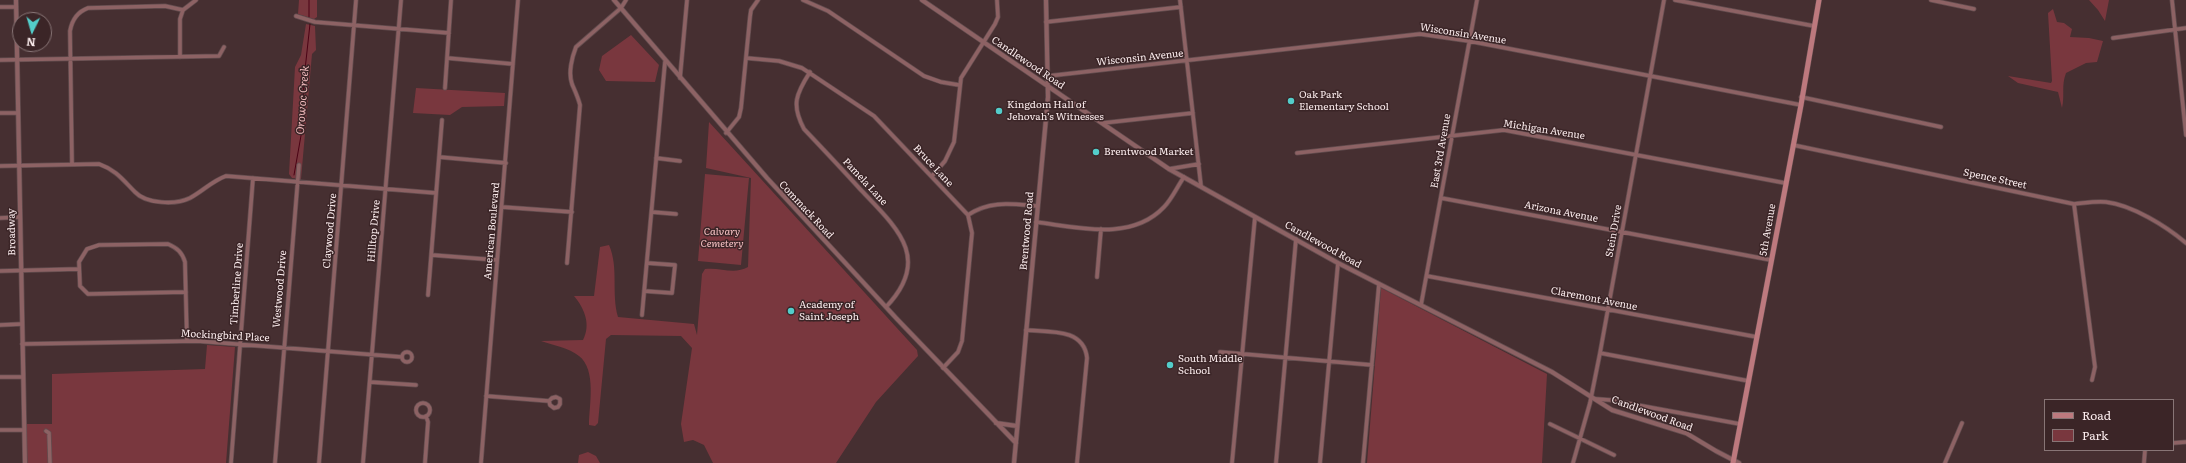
<!DOCTYPE html>
<meta charset="utf-8">
<style>
body{margin:0}
#map{position:relative;width:2186px;height:463px;overflow:hidden;background:#462f31;font-family:Literata,serif}
canvas{display:block}
.legend{position:absolute;left:2044px;top:399px;width:130px;height:52px;box-sizing:border-box;background:#3b2527;border:1px solid #887576;margin:0;padding:5px 7px;list-style:none;font-size:12px;color:#fbeced}
.legend li{display:flex;align-items:center;gap:8px;height:20px}
.legend b{width:20px;border:1px solid #887576}
.north{position:absolute;left:12px;top:12px;width:40px;height:40px;box-sizing:border-box;background:#3b2527;border:1px solid #887576;border-radius:50%;rotate:185deg;font-size:11px;font-weight:700;line-height:16px;text-align:center;color:#fbeced}
.north::after{content:'';display:block;margin:auto;width:14px;height:18px;background:#53cdca;clip-path:polygon(50% 0,100% 100%,50% 72%,0 100%)}
</style>
<div id="map">
<canvas width="2186" height="463"></canvas>
<ul class="legend">
<li><b style="height:5px;background:#bd797e"></b>Road</li>
<li><b style="height:11px;background:#79373e"></b>Park</li>
</ul>
<div class="north">N</div>
</div>
<script>
const g = document.querySelector('canvas').getContext('2d');
g.lineJoin = 'round';
function fillPath(path, color) { g.fillStyle = color; g.fill(path, 'evenodd'); }
function stroke(path, color, width, dash) { g.strokeStyle = color; g.lineWidth = width; g.lineCap = dash ? 'butt' : 'round'; g.setLineDash(dash || []); g.stroke(path); }
function label(font, color, halo, rows, align = 'center') {
  g.font = font + ' Literata,serif'; g.lineWidth = 3; g.setLineDash([]); g.textBaseline = 'middle'; g.strokeStyle = halo; g.fillStyle = color; for (const [text, x, y, turn = 0] of rows) {
    g.save(); g.translate(x, y); g.rotate((+turn || 0) * Math.PI / 180); g.textAlign = isNaN(turn) ? turn : align; if (halo) g.strokeText(text, 0, 0); g.fillText(text, 0, 0); g.restore();
  }
}
fillPath(new Path2D(`
 M299 0H317V17L314 19 298 14Z
 M2089 0H2109L2105 21 2098 10Z
 M2053 9 2057 22 2064 23 2072 29 2070 37 2089 38 2103 41 2097 62 2086 63 2066 73C2061 86 2065 94 2062 108L2058 92 2018 83 2008 76 2051 83 2052 81 2048 13Z
 M306 24 315 26 316 50 312 54 301 179 292 178 289 174 295 67 301 55Z
 M631 35 659 65 655 82 606 81 599 70 602 56Z
 M416 88 505 93 504 106 462 107 450 115 413 113Z
 M709 122 917 350 918 356 876 402 836 463H713L704 445 693 440 684 442 681 424 692 348 681 336 611 335 606 339 598 423 595 426 589 425C589 406 597 370 579 356 569 348 553 345 541 341L583 340C591 325 585 309 574 296H594L600 247 609 245C619 268 611 293 618 317L694 324 697 335 702 274 705 269C720 267 734 275 748 267L751 178 706 168Z
 M705 174 749 178 741 265 698 261Z
 M1381 288 1547 374 1542 463H1367Z
 M207 345 235 347 226 463H26V424H52V374L205 369Z
 M588 452 596 456 600 463H578L579 455Z`), '#79373e');
stroke(new Path2D(`
 M309 0V17
 M294 175 302 130 304 79 310 24`), '#4a0214', 1);
const minor = new Path2D(`
 M803 0 828 11 924 76 941 82 959 85
 M1180 0 1201 186
 M1675 0 1814 26
 M1931 0 1974 9
 M2172 0 2186 135
 M0 7H16
 M296 16 315 22 449 33
 M1046 22 1181 7
 M2113 38 2186 28
 M180 57V19L183 10 196 0
 M447 58 513 64
 M746 58 779 61 802 68 874 116 968 215 972 233 962 341 958 352 943 368
 M0 60 219 56 224 47
 M810 72C796 94 791 105 804 129 823 149 842 169 860 189 896 227 933 258 886 307
 M1048 76 1420 34 1469 41 1801 105
 M680 78 687 0
 M445 88 451 0
 M1801 97 1941 127
 M0 113H18
 M1103 123 1193 113
 M726 133 739 117 741 108 750 17 751 10 758 0
 M1793 145 2074 204C2085 203 2095 201 2106 202 2132 205 2166 226 2186 243
 M1297 153 1504 130 1785 183
 M439 157 506 163
 M656 158 680 161
 M72 164 70 31C72 20 77 12 88 8L165 6 183 10
 M0 166 99 164C116 170 123 180 135 192 146 204 176 205 190 198 203 191 212 181 226 176L436 193
 M1169 169 1199 164
 M932 176 945 161 954 142 961 78 995 24 998 17 997 0
 M1441 198 1771 260
 M2074 204 2095 367 2092 380
 M502 207 572 212
 M652 212 676 214
 M968 215C990 200 1012 204 1037 206
 M0 218 20 217
 M1036 222C1077 227 1131 242 1164 207 1172 199 1177 187 1184 177
 M432 255 497 260
 M567 263 580 105C578 97 575 91 572 84 568 73 572 57 576 47L621 8 626 0
 M0 271 79 269
 M1427 276 1757 337
 M1097 277 1101 229
 M644 291 672 293 675 265 647 263
 M186 292 88 294 80 286 79 262 87 249 99 245 168 244C177 248 182 252 185 262L187 341
 M428 295 442 120
 M1421 305 1477 0
 M642 315 665 62
 M0 325 22 324
 M1026 330C1049 332 1084 328 1087 358L1077 463
 M22 344 197 341 402 357
 M1220 352 1372 365
 M402 357a5 5 0 1 1 10 0a5 5 0 1 1-10 0Z
 M1600 353 1749 381
 M0 377H22
 M370 382 416 385
 M486 396 549 401 552 398 556 397 560 399V404L558 407 554 408 550 405 549 401
 M1596 399 1610 400 1740 424
 M416 410a7 7 0 1 1 14 0a7 7 0 1 1-14 0Z
 M1550 424 1614 455
 M0 430H24
 M46 431 49 433 50 463
 M2173 443 2186 442
 M231 463 253 178
 M275 463 299 165
 M319 463 356 0
 M363 463 401 0
 M425 463 428 422 426 416
 M481 463 518 0
 M1232 463 1255 217
 M1276 463 1296 239
 M1320 463 1338 263
 M1363 463 1379 284
 M1573 463 1590 403 1600 353 1664 0
 M1945 463 1962 423
 M2144 463 2145 450`);
const tertiary = new Path2D(`
 M16 0 25 463
 M614 0 767 178 897 319 1016 443
 M922 0 1169 169 1338 263 1552 372 1612 410 1686 433 1716 451 1739 463
 M996 423 1017 426
 M1014 463 1048 97 1046 0`);
const secondary = new Path2D(`
 M1733 463 1801 105 1819 0`);
stroke(minor, '#634d4f', 5);
stroke(tertiary, '#634d4f', 5.5);
stroke(secondary, '#634d4f', 6);
stroke(minor, '#8d6264', 3.5);
stroke(tertiary, '#8d6264', 4);
stroke(secondary, '#bd797e', 5);
for (const [x, y, r, color] of [
 [1291,101,4,"#53cdca"],
 [999,111,4,"#53cdca"],
 [1096,152,4,"#53cdca"],
 [791,311,4,"#53cdca"],
 [1170,365,4,"#53cdca"]
]) { const dot = new Path2D(); dot.arc(x, y, r, 0, 2 * Math.PI); g.fillStyle = color; g.fill(dot); stroke(dot, '#3b2527', 1.5); }
label('10px', '#fbeced', '#3b2527', [
 ["Wisconsin Avenue",1463,34,9],
 ["Wisconsin Avenue",1140,58,-6],
 ["Candlewood Road",1028,63,34],
 ["Michigan Avenue",1544,130,9],
 ["East 3rd Avenue",1441,151,-80],
 ["Bruce Lane",933,166,47],
 ["Spence Street",1995,179,12],
 ["Pamela Lane",865,182,47],
 ["Commack Road",806,210,47],
 ["Arizona Avenue",1561,212,11],
 ["5th Avenue",1768,230,-80],
 ["Claywood Drive",330,231,-85],
 ["Hilltop Drive",374,231,-85],
 ["American Boulevard",492,231,-85],
 ["Brentwood Road",1027,231,-85],
 ["Stein Drive",1614,231,-80],
 ["Broadway",12,232,-91],
 ["Candlewood Road",1323,245,29],
 ["Timberline Drive",237,284,-86],
 ["Westwood Drive",280,289,-85],
 ["Claremont Avenue",1594,299,11],
 ["Mockingbird Place",225,336,3],
 ["Candlewood Road",1652,414,20]
]);
label('10px', '#fbeced', '#3b2527', [
 ["Oak Park",1299,95],
 ["Elementary School",1299,107],
 ["Kingdom Hall of",1007,105],
 ["Jehovah’s Witnesses",1007,117],
 ["Brentwood Market",1104,152],
 ["Academy of",799,305],
 ["Saint Joseph",799,317],
 ["South Middle",1178,359],
 ["School",1178,371]
], 'left');
label('italic 10px', '#fac4c6', '#3b2527', [
 ["Calvary",722,232],
 ["Cemetery",722,244]
]);
label('italic 11px', '#efb9bb', '#3b2527', [
 ["Orowoc Creek",303,100,-86]
]);
</script>
